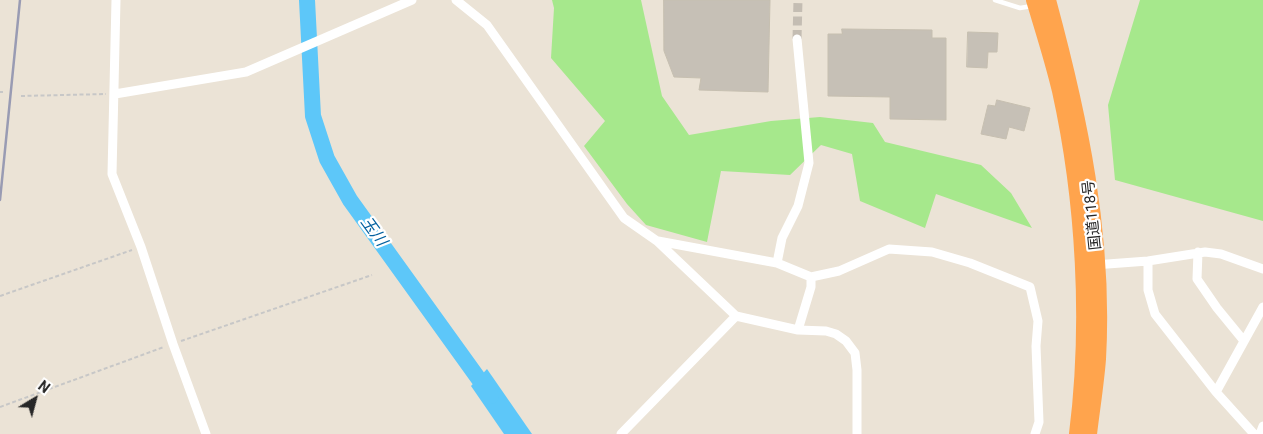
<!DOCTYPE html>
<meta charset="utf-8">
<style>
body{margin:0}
#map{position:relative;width:1263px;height:434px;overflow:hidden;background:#ebe3d6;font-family:Roboto,sans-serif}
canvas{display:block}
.north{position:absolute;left:10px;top:374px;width:50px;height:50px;-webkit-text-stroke:4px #fff;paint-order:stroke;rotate:37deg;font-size:14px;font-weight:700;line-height:20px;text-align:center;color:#272727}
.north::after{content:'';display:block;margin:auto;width:18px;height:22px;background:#272727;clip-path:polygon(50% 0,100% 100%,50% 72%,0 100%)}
</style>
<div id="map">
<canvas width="1263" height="434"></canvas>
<div class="north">N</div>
</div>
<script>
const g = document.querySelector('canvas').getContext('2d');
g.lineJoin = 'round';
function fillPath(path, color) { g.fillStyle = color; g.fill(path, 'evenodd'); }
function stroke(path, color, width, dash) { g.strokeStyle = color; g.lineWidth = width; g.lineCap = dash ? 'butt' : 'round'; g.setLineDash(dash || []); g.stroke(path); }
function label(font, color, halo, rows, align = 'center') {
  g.font = font + ' Roboto,"Noto Sans JP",sans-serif'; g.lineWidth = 4.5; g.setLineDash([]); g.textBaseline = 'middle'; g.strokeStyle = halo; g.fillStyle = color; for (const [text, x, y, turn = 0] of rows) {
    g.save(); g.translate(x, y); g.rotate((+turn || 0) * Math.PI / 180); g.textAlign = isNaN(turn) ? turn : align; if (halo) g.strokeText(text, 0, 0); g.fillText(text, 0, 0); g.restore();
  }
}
fillPath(new Path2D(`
 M552 0H641L662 96 689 135 771 121 820 117 873 123 885 142 981 165 1011 193 1032 228 936 194 925 228 860 201 852 154 821 145 790 175 721 171 707 242 646 225 627 204 584 146 605 121 551 58 554 8Z
 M1140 0H1263V221L1115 180 1108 105Z`), '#a6e88c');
fillPath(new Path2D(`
 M487 369 532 434H504L471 386Z`), '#5dc7f9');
stroke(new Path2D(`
 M307 0 313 116 327 159 350 200 491 396`), '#5dc7f9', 16);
const building = new Path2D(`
 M664 0H770L768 92 699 90 701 78 674 77 664 51Z
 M842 29 932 30V38H946V120L890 119V97L828 96V34H842Z
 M968 32 998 33 997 52H988L987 68 967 67Z
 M997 100 1030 108 1024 131 1009 127 1006 139 981 134 988 105 995 106Z`);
fillPath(building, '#c6c0b6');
stroke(building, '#c6bfb0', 1);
stroke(new Path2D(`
 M797 39 798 0`), '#c4bdb3', 9, [9, 4.5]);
stroke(new Path2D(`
 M0 92H3
 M21 96 106 94
 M0 296 132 250
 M181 341 372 275
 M0 407 164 347`), '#c7c7c7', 2, [4, 2.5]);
stroke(new Path2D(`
 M995 0 1020 8 1032 6`), '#fff', 4.5);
stroke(new Path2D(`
 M116 0 112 174 141 247 173 344 206 434
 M456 0 487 25 624 218 657 241 736 316 798 330 826 331 836 334 846 341 855 353 857 370V434
 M115 94 246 72 412 0
 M658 241 777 263 811 277V287L798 330
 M1198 252 1197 279 1217 308 1244 341
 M1148 261V290L1155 314 1216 392 1254 434
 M777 263 782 238 798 206 809 163 797 39
 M1094 265 1148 261 1205 252 1221 254 1263 269
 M811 277 839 271 889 249 932 252 970 263 1030 287 1038 321 1036 346 1039 422 1035 434
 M1216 392 1263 307
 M621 434 736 316
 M1260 434 1263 426`), '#fff', 9);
stroke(new Path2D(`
 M1034 0C1043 30 1053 61 1060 91 1084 200 1091 323 1077 434
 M1048 0C1080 118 1105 236 1098 359 1096 384 1092 409 1089 434`), '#ffa44d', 16);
stroke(new Path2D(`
 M0 200 20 0`), '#999bb3', 2.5);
label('15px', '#272727', '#fff', [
 ["国道118号",1093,215,-96]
]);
label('italic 16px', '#02609f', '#fff', [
 ["玉川",373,232,54]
]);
</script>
